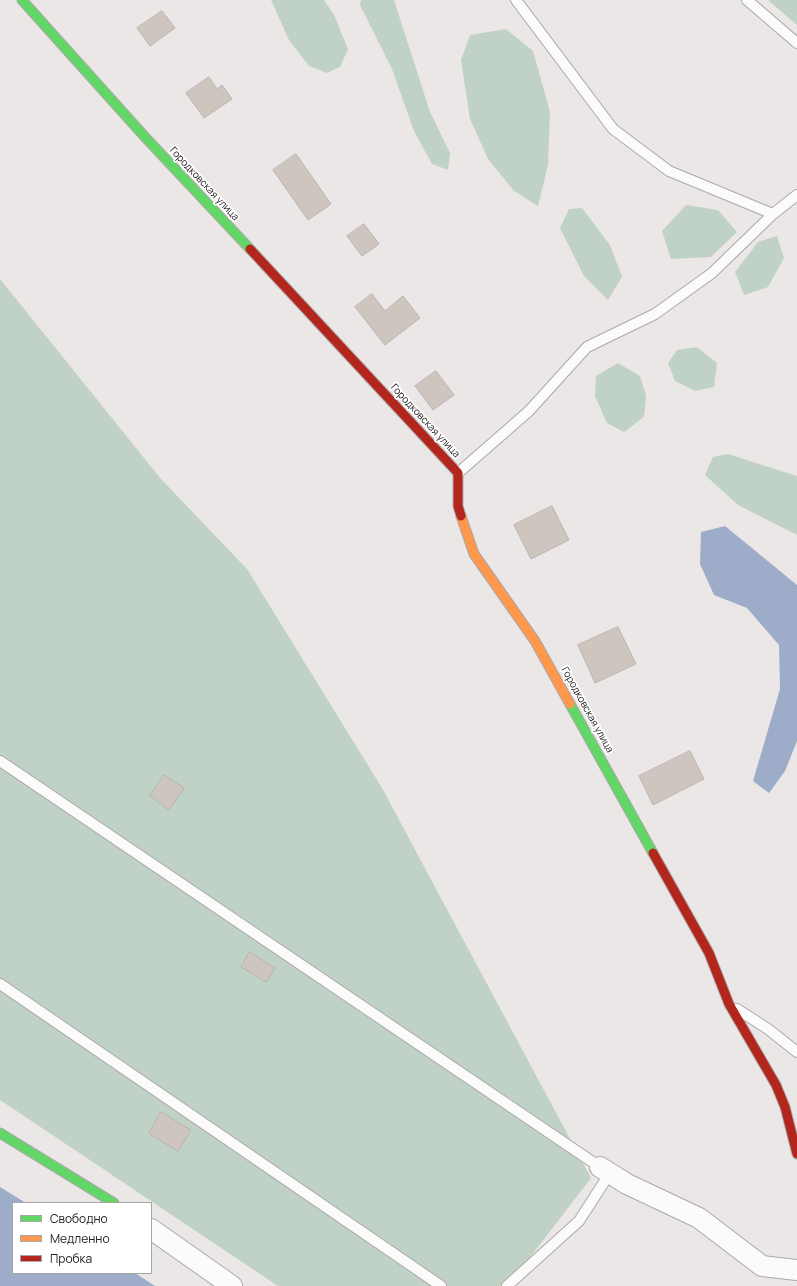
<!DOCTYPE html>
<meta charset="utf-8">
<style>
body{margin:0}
#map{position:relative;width:797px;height:1286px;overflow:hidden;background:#ebe7e6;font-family:Manrope,sans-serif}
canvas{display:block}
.legend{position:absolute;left:12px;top:1202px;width:140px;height:72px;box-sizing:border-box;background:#fff;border:1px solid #a7a7a6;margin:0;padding:5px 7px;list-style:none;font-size:12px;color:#242220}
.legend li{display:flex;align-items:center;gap:8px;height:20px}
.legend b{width:20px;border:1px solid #a7a7a6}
</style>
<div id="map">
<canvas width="797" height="1286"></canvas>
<ul class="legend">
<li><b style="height:5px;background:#63d668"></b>Свободно</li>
<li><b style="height:5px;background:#ff974d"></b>Медленно</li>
<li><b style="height:5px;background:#b3261e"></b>Пробка</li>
</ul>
</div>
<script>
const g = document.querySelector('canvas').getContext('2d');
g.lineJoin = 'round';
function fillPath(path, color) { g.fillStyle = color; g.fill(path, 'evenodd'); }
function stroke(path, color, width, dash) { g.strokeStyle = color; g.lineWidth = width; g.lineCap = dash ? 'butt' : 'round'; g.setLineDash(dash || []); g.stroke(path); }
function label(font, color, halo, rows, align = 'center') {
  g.font = font + ' Manrope,sans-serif'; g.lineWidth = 3.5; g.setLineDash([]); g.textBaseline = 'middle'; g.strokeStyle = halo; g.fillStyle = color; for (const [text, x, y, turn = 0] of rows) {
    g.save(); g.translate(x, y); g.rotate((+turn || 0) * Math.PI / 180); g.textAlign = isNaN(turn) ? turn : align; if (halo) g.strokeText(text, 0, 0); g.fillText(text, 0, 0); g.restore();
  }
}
fillPath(new Path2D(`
 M271 0H324L334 15 348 49 340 67 327 73 309 66 289 40Z
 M361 0H394L430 112 450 153 448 170 432 164 414 131 392 69 360 5Z
 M768 0H797V25Z
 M506 29 533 51 550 112 548 165 538 206 514 191 488 159 470 119 461 60 470 35Z
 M686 205 718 210 737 232 711 257 671 259 662 231Z
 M582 208 610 245 622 277 608 300 584 276 560 228 569 209Z
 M777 236 784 258 768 287 744 295 735 272 758 242Z
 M0 279 161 479 247 569 382 788 591 1178 508 1286H278L0 1100Z
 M697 347 717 363 714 387 695 391 675 381 668 363 677 350Z
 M618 363 640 376 646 396 644 417 624 432 607 423 595 396 596 376Z
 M728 454 797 476V535L738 505 705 475 713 457Z`), '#c0d2c5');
fillPath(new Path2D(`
 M725 526 797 585V741L785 771 769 793 753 781 780 689 779 645 747 608 714 595 700 564 701 532Z
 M0 1187 26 1203H13V1273H135L155 1286H0Z`), '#9dacc9');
const building = new Path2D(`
 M162 11 175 28 150 46 137 28Z
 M209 77 217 89 222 85 232 99 204 118 186 93Z
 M296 154 331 204 308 220 273 170Z
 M364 224 379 244 362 256 347 236Z
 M372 294 385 311 403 296 420 318 385 345 355 307Z
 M436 371 454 395 433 410 415 386Z
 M552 506 569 540 531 559 514 525Z
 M618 627 636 664 595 683 578 645Z
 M690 751 704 779 653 805 639 776Z
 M164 775 184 788 169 810 150 796Z
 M250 952 275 968 266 982 241 967Z
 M161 1112 191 1130 178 1151 149 1134Z`);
fillPath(building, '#cec6be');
stroke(building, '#b7b4b2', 1);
const lane = new Path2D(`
 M516 0 613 129 669 171 773 214
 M747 0 797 43
 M458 473 529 411 587 347 655 314 712 273 773 214 797 195
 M0 761 600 1167
 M0 984 441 1286
 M737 1009 768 1029 797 1052
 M507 1286 579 1221 610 1173`);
const street = new Path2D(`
 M600 1167 627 1184 699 1218 762 1266 797 1270
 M151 1229 232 1286`);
const fast = new Path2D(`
 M22 0 145 137 250 249
 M570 704 653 853
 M0 1133 114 1203`);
const slow = new Path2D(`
 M461 516 474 554 535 641 570 704`);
const jam = new Path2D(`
 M250 249 458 473V506L461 516
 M653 853 709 953 729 1004 776 1085 785 1107 797 1154`);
stroke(lane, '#aba8a7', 12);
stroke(street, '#aba8a7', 22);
stroke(fast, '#aba8a7', 11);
stroke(slow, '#aba8a7', 11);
stroke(jam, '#aba8a7', 11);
stroke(lane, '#fcfbfb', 10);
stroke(street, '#fcfbfb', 20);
stroke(fast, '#63d668', 9);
stroke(slow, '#ff974d', 9);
stroke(jam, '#b3261e', 9);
label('10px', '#242220', '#fff', [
 ["Городковская улица",204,184,47],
 ["Городковская улица",425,421,47],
 ["Городковская улица",587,710,61]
]);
</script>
